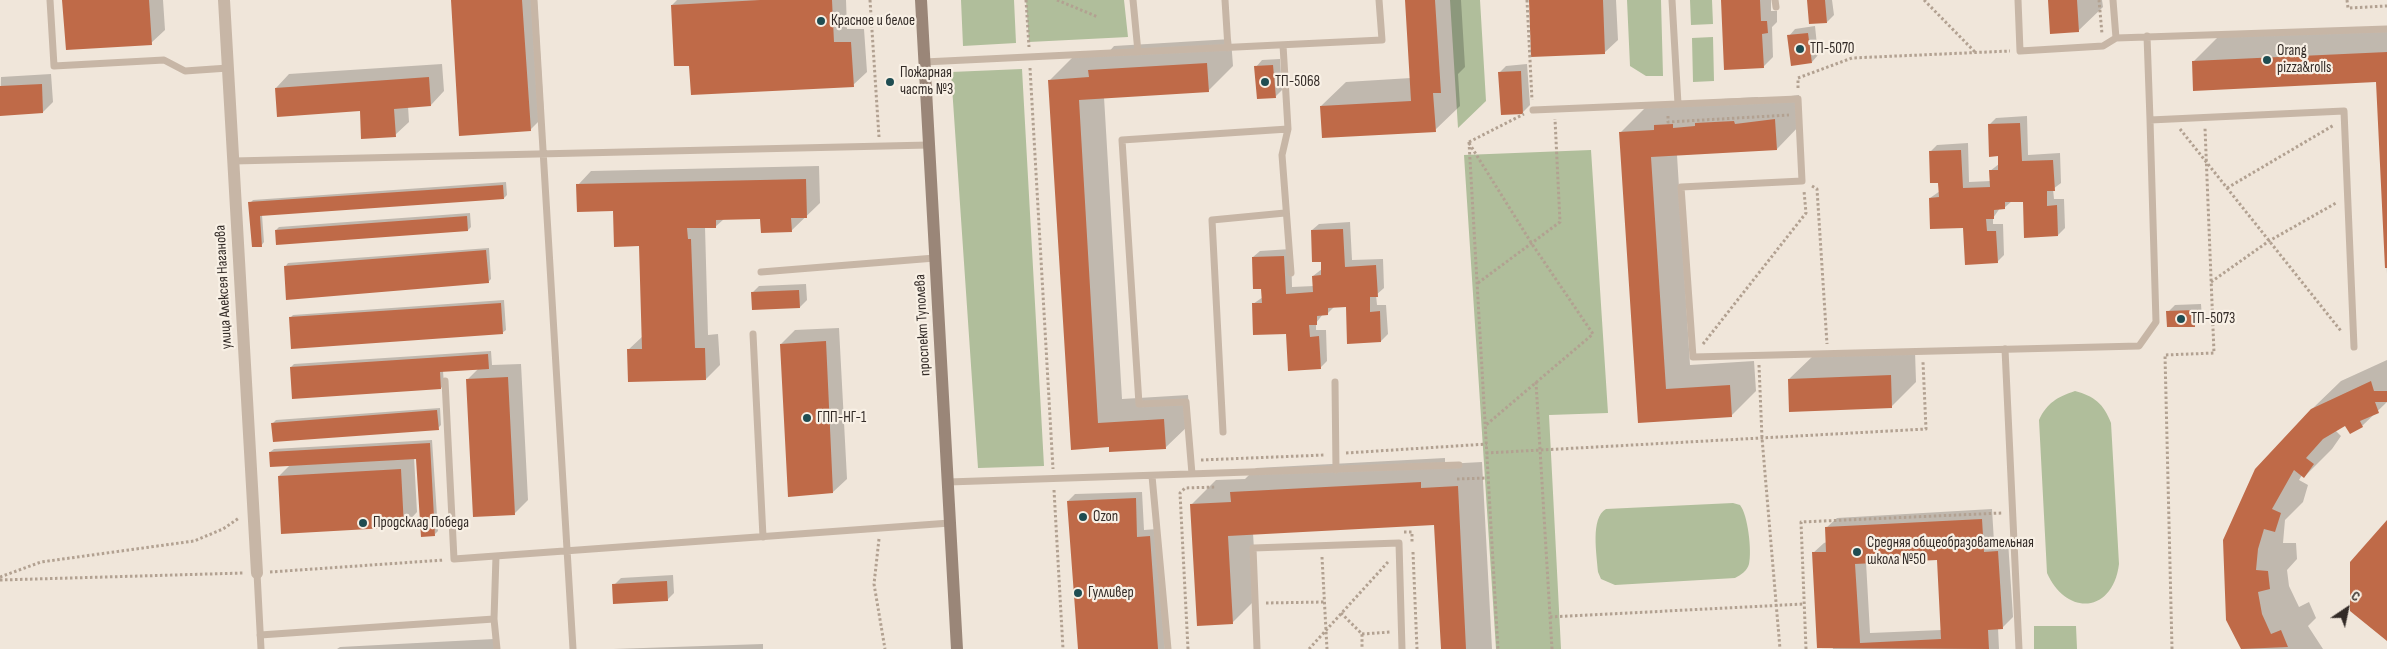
<!DOCTYPE html>
<meta charset="utf-8">
<style>
body{margin:0}
#map{position:relative;width:2387px;height:649px;overflow:hidden;background:#f0e6da;font-family:"Sofia Sans Condensed",sans-serif}
canvas{display:block}
.north{position:absolute;left:2322px;top:584px;width:50px;height:50px;-webkit-text-stroke:4px #f8f0e5;paint-order:stroke;rotate:34deg;font-size:14px;font-weight:700;line-height:20px;text-align:center;color:#332b27}
.north::after{content:'';display:block;margin:auto;width:18px;height:22px;background:#332b27;clip-path:polygon(50% 0,100% 100%,50% 72%,0 100%)}
</style>
<div id="map">
<canvas width="2387" height="649"></canvas>
<div class="north">С</div>
</div>
<script>
const g = document.querySelector('canvas').getContext('2d');
g.lineJoin = 'round';
function fillPath(path, color) { g.fillStyle = color; g.fill(path, 'evenodd'); }
function stroke(path, color, width, dash) { g.strokeStyle = color; g.lineWidth = width; g.lineCap = dash ? 'butt' : 'round'; g.setLineDash(dash || []); g.stroke(path); }
function label(font, color, halo, rows, align = 'center') {
  g.font = font + ' "Sofia Sans Condensed",sans-serif'; g.lineWidth = 4.5; g.setLineDash([]); g.textBaseline = 'middle'; g.strokeStyle = halo; g.fillStyle = color; for (const [text, x, y, turn = 0] of rows) {
    g.save(); g.translate(x, y); g.rotate((+turn || 0) * Math.PI / 180); g.textAlign = isNaN(turn) ? turn : align; if (halo) g.strokeText(text, 0, 0); g.fillText(text, 0, 0); g.restore();
  }
}
fillPath(new Path2D(`
 M961 0H1014L1016 43 963 46Z
 M1026 0H1124L1128 37 1029 42Z
 M1450 0H1480L1486 101 1458 128Z
 M1627 0H1661L1663 76H1646L1630 66Z
 M1690 0H1712L1713 24 1691 25Z
 M1713 37 1714 81 1693 82 1692 38Z
 M1022 69 1044 466 978 468 951 72Z
 M1591 150 1608 413 1549 415 1561 649H1496L1464 155Z
 M2075 391C2094 396 2104 404 2111 423L2119 564C2113 613 2067 617 2047 573L2039 420C2047 403 2057 397 2075 391Z
 M1733 503 1740 505C1748 515 1752 551 1749 564 1747 571 1741 575 1735 578L1615 585 1601 579 1598 572C1597 555 1590 518 1606 509Z
 M2034 626H2076L2077 649H2034Z`), '#b0be9b');
fillPath(new Path2D(`
 M64 0H163L165 30 151 43Z
 M452 0H537L544 116 530 130Z
 M677 0H846L847 29H864L867 72 853 85 691 64 672 5Z
 M1406 0H1461L1465 67 1458 74 1460 106 1435 130 1321 106 1346 82 1411 78Z
 M1530 0H1616L1618 40 1604 53Z
 M1722 0H1771V11H1777V22L1772 27 1773 57 1763 67Z
 M1808 0H1832L1834 15 1827 22 1810 23Z
 M2049 0H2102L2103 7 2078 31Z
 M1815 26 1818 55 1812 62 1789 36 1795 29Z
 M2387 29V274L2378 81 2193 62 2218 37Z
 M1231 39 1233 66 1208 91 1104 97 1122 399 1188 395 1190 424 1165 448 1110 446 1072 448 1050 80 1074 56 1107 54 1114 46Z
 M1280 59 1282 90 1275 97 1256 67 1262 60Z
 M442 64 444 91 431 105 408 106 409 122 395 135 361 110 276 88 289 74Z
 M1527 64 1530 105 1523 112 1499 73 1506 66Z
 M51 74 53 102 43 112 0 115 1 77Z
 M1799 95 1801 124 1777 149 1677 155 1690 365 1754 361 1756 391 1731 416 1639 421 1620 133 1645 108 1721 99 1758 97 1759 100Z
 M2027 116 2028 155 2060 153 2061 183 2053 189 2054 199H2064L2065 228 2058 235 2024 200 2012 201 2004 208H2000L1993 218V224H2003L2004 255 1997 262 1965 227 1930 198 1940 191 1930 152 1937 145 1968 143 1969 182 1991 181 1990 171 1999 164V155L1989 125 1996 118Z
 M819 166 820 203 791 231 762 218 724 219 715 227H705L708 335 718 334 720 365 706 379 628 350 643 336 641 245 614 210 578 185 591 171Z
 M506 182 507 195 504 198 262 215 264 242 261 246 250 203 253 200Z
 M470 213 471 227 468 230H276L279 227Z
 M1350 222 1352 260 1383 259 1384 288 1376 295 1377 305H1386L1388 334 1381 341 1347 306H1335L1327 314H1323L1316 323V330H1326L1327 361 1320 368 1288 332 1253 304 1263 297V288L1253 257 1260 251 1291 249 1292 287 1314 286 1313 276 1322 269V261L1312 230 1319 224Z
 M489 248 491 279 488 282 285 267 288 263Z
 M806 284 807 300 800 307 752 293 759 286Z
 M504 300 506 330 502 333 290 318 293 315Z
 M2201 304 2202 319 2195 325 2168 312 2175 305Z
 M839 328 847 479 833 492 781 344 795 330Z
 M491 351 492 365 521 364 528 500 514 514 467 380 478 369 443 371 444 385 441 388 291 367 294 364Z
 M1915 351 1916 382 1891 407 1789 379 1814 355Z
 M2387 360V402L2362 426 2346 424 2335 430 2341 436 2332 449 2304 477 2302 475 2299 480 2308 485 2303 502 2285 520 2283 543H2296L2297 559 2287 570 2289 586 2299 607 2309 602 2316 618 2308 626 2323 649H2243L2227 620 2312 409 2341 381Z
 M440 408 441 425 438 428 273 423 276 420Z
 M432 440 438 531 435 534 417 457H414L417 512 404 526 279 476 290 465 270 452 274 449Z
 M1445 458V464L1482 462 1492 649H1442L1435 524 1253 533 1257 598 1232 623 1191 505 1216 480 1245 479 1256 468Z
 M1142 492 1144 530 1157 529 1165 649H1079L1068 501 1075 494Z
 M1992 509 1994 542 2008 541 2013 617 2002 628H1998L1999 649H1833L1813 553 1824 543 1827 542 1826 528 1837 518ZM1938 558 1942 630 1870 633 1866 562Z
 M673 575 674 593 667 600 614 585 621 578Z
 M494 639 495 649H337L340 647Z
 M763 644V649H613Z`), '#0003');
fillPath(new Path2D(`
 M62 0H149L152 45 66 50Z
 M451 0H522L531 131 459 136Z
 M760 0H832L834 42H851L854 87 691 95 689 66H674L671 5Z
 M1405 0H1435L1441 93H1433L1436 132 1322 138 1320 106 1411 101Z
 M1529 0H1603L1605 54 1531 57Z
 M1721 0H1760L1761 21H1767L1768 33 1762 34 1764 68 1724 70Z
 M1807 0H1825L1827 23 1809 24Z
 M2048 0H2077L2079 32 2050 34Z
 M1808 33 1812 63 1791 66 1787 35Z
 M2387 52V268H2385L2376 82 2193 91 2192 61Z
 M1207 63 1209 92 1079 100 1098 423 1164 419 1166 449 1109 452V447L1071 450 1048 80 1089 77 1088 70Z
 M1273 65 1276 98 1257 99 1254 66Z
 M1521 71 1523 114 1501 115 1498 72Z
 M429 77 431 106 394 109 396 137 361 139 360 111 277 117 275 88Z
 M42 84 43 113 0 116V86Z
 M1775 119 1777 150 1651 157 1666 389 1730 385 1732 417 1638 423 1619 132 1654 130V125L1673 124V128L1695 126V123L1734 121 1735 124Z
 M2020 123 2022 161 2053 160 2055 191H2047V206L2057 205 2058 236 2024 238 2023 202H2005V209L1994 210V219H1986L1987 231H1996L1998 263 1965 265 1963 228 1930 229 1929 198 1939 197 1938 183H1930L1929 151 1961 150 1963 188 1990 187 1989 170H1998V156L1989 157 1988 124Z
 M806 179 807 218H791L792 232 761 233 760 219 716 220V228H687L688 239H691L695 348H705L706 380 628 382 627 349H642L639 246 614 247 613 211 577 212 576 184Z
 M503 185 504 199 260 216 262 247H252L248 202Z
 M467 216 468 231 276 245 275 230Z
 M1343 229 1345 267 1376 265 1378 297H1370V312L1380 311 1381 342 1347 344 1346 307 1328 308V315L1317 316V325H1309L1310 337 1319 336 1321 369 1288 371 1286 334 1253 335 1252 303H1262L1261 289H1253L1252 257 1284 256 1286 294 1313 292 1312 276 1321 275V262H1312L1311 230Z
 M486 250 489 283 286 300 284 266Z
 M799 290 800 308 752 310 751 292Z
 M501 303 503 334 291 349 289 317Z
 M2195 310V327H2167L2166 311Z
 M826 341 833 493 788 497 780 344Z
 M488 354 489 369 440 372 441 389 292 399 290 367Z
 M1891 375 1892 408 1789 412 1788 379Z
 M508 377 515 515 473 517 466 379Z
 M2371 381 2374 391H2387V402H2375L2379 413 2360 421 2363 427 2350 434 2345 426 2323 439 2306 458 2314 464 2304 478 2294 470 2272 509 2281 513 2275 532 2264 529 2258 549 2256 570 2268 571 2270 589 2258 592 2262 614 2271 634 2281 630 2288 647 2241 649 2226 620 2223 540 2255 469 2311 409Z
 M437 410 439 430 273 442 271 423Z
 M430 443 435 536 421 537 416 459 270 467 269 452Z
 M401 469 404 527 281 534 278 476Z
 M1421 482V488L1458 486 1466 649H1441L1434 525 1228 536 1233 624 1197 626 1190 504 1231 502 1230 492Z
 M1136 498 1137 537 1150 536 1158 649H1078L1067 501Z
 M1982 519 1984 552 1998 551 2003 629 1988 630 1989 649 1817 648 1812 552H1826L1825 527ZM1937 560 1941 639 1860 643 1855 564Z
 M2387 520V641L2350 611V562Z
 M667 581 668 601 613 604 612 584Z`), '#bf6a48');
stroke(new Path2D(`
 M870 0 879 137
 M1026 0 1029 47
 M1057 0 1098 17
 M1527 0 1532 100
 M1924 0 1975 52
 M2099 0 2102 34
 M2347 0 2348 8 2387 6
 M1030 68 1053 469
 M1798 88V78L1852 58 2010 51
 M1668 116V122L1789 115
 M2180 129 2341 331
 M1469 142 1498 649
 M1469 142 1524 114
 M1469 143 1532 244 1593 334 1486 425
 M1812 186 1817 189 1827 344
 M2227 188 2334 125
 M2211 282 2269 241 2336 203
 M1478 283 1560 222 1555 119
 M1703 344 1806 213 1804 191
 M1759 365 1762 438 1780 649
 M1536 382 1552 649
 M1346 453 1487 444
 M1486 453 1926 429 1923 362
 M1201 460 1324 455
 M1457 479 1487 478
 M1054 490 1063 649
 M1404 532H1412V543
 M879 539 874 584 885 649
 M1413 552 1417 649
 M1322 557 1327 649
 M270 572 444 560
 M0 577 41 562 194 541 223 529 239 518
 M0 580 244 573
 M1266 603 1324 602
 M1341 613 1362 634V649
 M1550 617 1804 604
 M1362 634 1391 632
 M1188 649 1180 493 1185 488 1216 487
 M1309 649 1388 562
 M1806 649 1801 522 2002 513
 M2172 649 2165 355 2214 353 2205 128`), '#b2a191', 3, [2.5, 2.5]);
stroke(new Path2D(`
 M50 0 54 66 164 60 185 71 228 68
 M534 0 573 649
 M1133 0 1138 52
 M1225 0 1228 48
 M1672 0 1678 104
 M1775 0 1776 7
 M2018 0 2020 51 2103 46 2116 38 2113 0
 M2147 36 2150 120 2344 111 2354 347
 M2116 38 2387 29
 M1283 45 1288 129 1282 155 1291 273
 M924 62 1382 40 1379 0
 M1533 110 1798 99 1802 181 1681 187 1693 357 2139 346 2156 322 2150 120
 M233 161 929 145
 M761 272 935 258
 M753 334 763 537
 M2005 349 2019 649
 M445 381 454 559 950 523
 M1335 382 1336 470
 M1223 432 1212 220 1285 213
 M1192 474 1186 402 1139 404 1122 140 1288 129
 M1152 476 1168 649
 M948 482 1459 465
 M496 556 494 619 497 649
 M257 573 261 649
 M260 635 494 619
 M1257 649 1253 548 1399 543 1402 649`), '#c7b6a6', 7);
stroke(new Path2D(`
 M224 0 257 573`), '#c7b6a6', 12);
stroke(new Path2D(`
 M921 0 957 649`), '#9a8678', 12);
for (const [x, y, r, color] of [
 [821,21,5,"#1f4d52"],
 [1800,49,5,"#1f4d52"],
 [2267,60,5,"#1f4d52"],
 [890,82,5,"#1f4d52"],
 [1265,82,5,"#1f4d52"],
 [2181,319,5,"#1f4d52"],
 [807,418,5,"#1f4d52"],
 [1083,517,5,"#1f4d52"],
 [363,523,5,"#1f4d52"],
 [1857,552,5,"#1f4d52"],
 [1078,593,5,"#1f4d52"]
]) { const dot = new Path2D(); dot.arc(x, y, r, 0, 2 * Math.PI); g.fillStyle = color; g.fill(dot); stroke(dot, '#f8f0e5', 2); }
label('15px', '#332b27', '#f8f0e5', [
 ["Красное и белое",831,21],
 ["ТП-5070",1810,49],
 ["Orang",2277,51],
 ["pizza&rolls",2277,68],
 ["Пожарная",900,73],
 ["часть №3",900,90],
 ["ТП-5068",1275,82],
 ["ТП-5073",2191,319],
 ["ГПП-НГ-1",817,418],
 ["Ozon",1093,517],
 ["Продсклад Победа",373,523],
 ["Средняя общеобразовательная",1867,543],
 ["школа №50",1867,560],
 ["Гулливер",1088,593]
], 'left');
label('15px', '#332b27', '#f8f0e5', [
 ["улица Алексея Наганова",224,287,-93],
 ["проспект Туполева",923,325,-93]
]);
</script>
